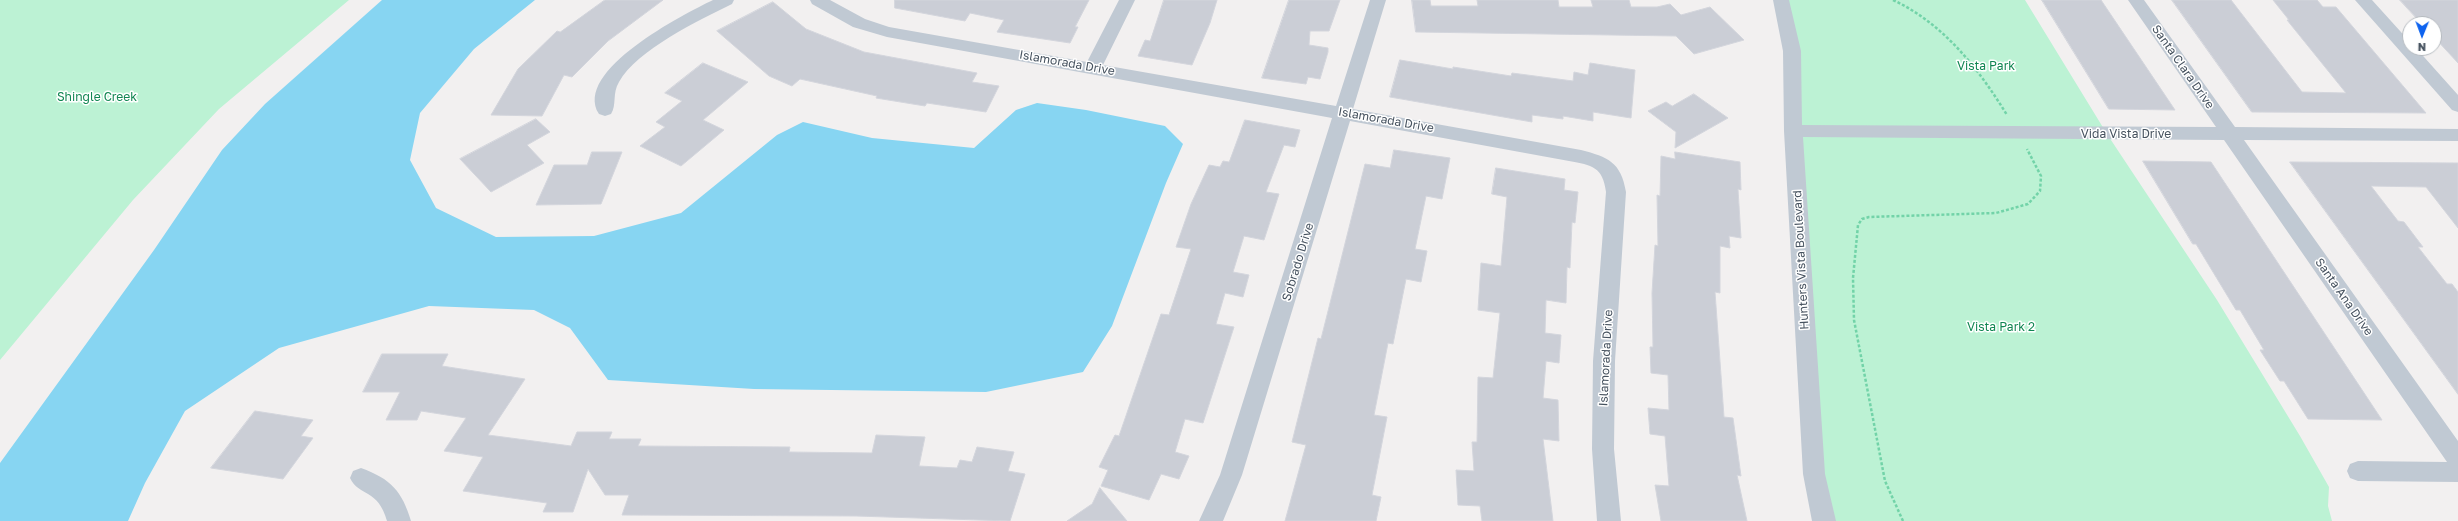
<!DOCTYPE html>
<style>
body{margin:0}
#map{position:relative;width:2458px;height:521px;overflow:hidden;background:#f2f0f0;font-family:"Golos Text",sans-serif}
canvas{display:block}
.north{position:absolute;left:2402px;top:16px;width:40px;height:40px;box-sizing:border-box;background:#fff;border:1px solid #b5babf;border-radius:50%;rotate:181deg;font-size:11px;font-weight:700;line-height:16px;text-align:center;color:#46525f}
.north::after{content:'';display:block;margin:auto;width:14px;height:18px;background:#0e63ef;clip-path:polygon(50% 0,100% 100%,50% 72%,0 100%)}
</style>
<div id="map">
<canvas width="2458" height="521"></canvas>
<div class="north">N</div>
</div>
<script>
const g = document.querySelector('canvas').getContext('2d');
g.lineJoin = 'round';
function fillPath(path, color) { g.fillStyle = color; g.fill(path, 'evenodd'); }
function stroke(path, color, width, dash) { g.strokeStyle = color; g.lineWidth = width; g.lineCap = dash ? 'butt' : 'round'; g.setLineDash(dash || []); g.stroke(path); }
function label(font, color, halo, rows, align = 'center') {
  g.font = font + ' "Golos Text",sans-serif'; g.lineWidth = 3; g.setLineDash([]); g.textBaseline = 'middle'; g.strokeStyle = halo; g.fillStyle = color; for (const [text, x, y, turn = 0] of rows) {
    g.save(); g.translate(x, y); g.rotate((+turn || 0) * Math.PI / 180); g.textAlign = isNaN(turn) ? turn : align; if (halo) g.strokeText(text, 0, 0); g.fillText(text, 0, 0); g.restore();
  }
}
fillPath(new Path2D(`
 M0 0H349L219 109 133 200 0 360Z
 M1781 0H2025L2107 134 2217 300 2300 436 2329 487 2328 506 2332 521H1824Z`), '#bcf2d4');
fillPath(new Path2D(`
 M382 0H535L474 49 420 113 410 160 436 208 496 237 594 236 681 213 777 135 803 122 872 138 974 148 1016 110 1037 103 1086 110 1165 126 1183 144 1166 183 1112 326 1083 372 986 392 754 389 608 380 570 328 534 310 429 306 279 348 185 411 145 483 128 521H0V463L154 250 222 150 265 104Z`), '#87d5f2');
const building = new Path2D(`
 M605 0H663L608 41 572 77 564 75 542 116 491 115 518 69 557 31 560 32Z
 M895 0H1089L1075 27H1078L1070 43 997 32 1004 20 970 13 965 21 895 8Z
 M1164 0H1217L1210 23 1192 65 1138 56 1145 40 1150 41Z
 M1289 0H1340L1329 31H1310L1309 45 1328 48V52L1320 79 1308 77 1306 84 1262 78Z
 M1412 0H1430L1431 6H1478L1477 0H1558L1559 7H1593L1591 0H1629L1631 7H1657L1670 4 1681 15 1710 7 1744 40 1694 54 1676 36 1416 32Z
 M2042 0H2101L2175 110 2109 109Z
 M2172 0H2231L2302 92 2346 93 2287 20H2289L2273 0H2317L2323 7H2336L2426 113 2252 112Z
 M2400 0H2458V63L2434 37V24H2422Z
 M773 2 806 29 864 52 977 73 972 82 999 86 986 112 927 103 925 106 876 98 877 96 800 79 792 86 769 76 717 31Z
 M1400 60 1453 69V67L1511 76 1512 73 1573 81 1574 72 1588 75 1590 63 1635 70 1631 118 1593 112V121L1563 116V119L1532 115V122L1390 97Z
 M703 63 748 82 703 120 724 130 681 166 640 146 665 127 656 122 682 101 665 93Z
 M1694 94 1728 118 1675 148 1676 132 1648 111 1666 102 1672 106Z
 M536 119 550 132 527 145 544 163 491 192 460 159Z
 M1245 120 1300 130 1295 147 1284 145 1266 192 1279 194 1264 240 1244 236 1233 272 1249 275 1243 297 1225 293 1216 324 1234 327 1203 423 1185 419 1175 452 1189 456 1179 479 1161 474 1149 500 1101 486 1108 470 1099 467 1115 435 1119 436 1161 314 1169 315 1191 249 1176 247 1191 204 1209 165 1220 167 1223 161 1229 162Z
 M1394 150 1450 158 1442 199 1426 196 1415 249 1427 251 1421 282 1406 279 1393 344 1388 343 1374 415 1387 417 1372 495 1381 497 1376 521H1285L1306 445 1292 442 1318 338 1321 339 1365 164 1390 168Z
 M592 152H622L601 204 536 205 554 165H587Z
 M1675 152 1740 162 1741 190 1738 189 1741 238 1729 236 1730 248 1720 246V293L1715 292 1724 417 1733 418 1741 476 1737 475 1747 521H1661L1655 485 1669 486 1665 436 1650 434 1648 408 1669 410 1668 375 1651 373 1650 347H1653L1652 293 1655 245 1658 246 1657 195 1660 196 1661 156 1675 159Z
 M2143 161 2211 162 2382 420 2308 419 2284 381H2280L2260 350H2264L2240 310H2236L2196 244H2193Z
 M2290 162 2458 163V228L2426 187 2371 186 2398 221 2404 222 2423 247H2418L2447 284H2452L2458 292V394Z
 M1496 168 1565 179 1564 190 1578 192 1575 223 1572 222 1570 268 1567 267 1566 303 1546 300 1545 333 1561 335 1559 363 1546 361 1543 398 1558 400 1559 441 1543 439 1553 521H1482L1480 506 1458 505 1456 470 1474 471 1472 442H1477L1478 377 1493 378 1500 313 1478 310 1481 263 1501 266 1507 197 1492 194Z
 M382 354H448L442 366 525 379 488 435 571 446 577 432H612L609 439H641L638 446 790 447 789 452 872 453 876 435 925 437 919 466 957 468 960 460 972 462 977 447 1014 452 1008 471 1025 474 1010 521 856 516 622 515 629 495H605L588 469 573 512H543L547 503 463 491 483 457 444 451 466 418 421 411 417 420H386L400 392H363Z
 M255 411 313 420 301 436 313 438 283 479 211 468Z
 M1100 488 1127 521H1067L1092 504Z`);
fillPath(building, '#cbced6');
stroke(building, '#d3d5dc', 1);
stroke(new Path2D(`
 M1893 0C1944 24 1978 68 2007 115
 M1903 521 1885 481 1854 320 1853 278 1858 225 1862 219 1869 217 1996 213 2028 204 2040 191 2041 176 2027 149`), '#72d3a8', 2.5, [3, 2]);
fillPath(new Path2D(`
 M713 0H734L732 4C699 20 637 50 619 82 612 93 617 105 611 114L605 116 599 114C572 71 684 14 713 0Z
 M810 0H830L865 19 889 27 1087 62 1119 0H1135L1103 65 1336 106 1370 0H1386L1353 109 1581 150C1608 157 1621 162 1626 192L1615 361 1614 449 1621 521H1597L1592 449 1593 361 1606 192C1603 167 1592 165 1569 161L1350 121 1242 475 1223 521H1199L1220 475 1332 118 887 37 853 27 812 4Z
 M1773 0H1789L1801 51 1802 125 2216 127 2128 0H2144L2235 127 2458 129V141L2244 140 2458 441V482L2358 481 2350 478 2347 471 2350 464 2358 461 2447 462 2224 140 1803 137 1825 474 1836 521H1812L1803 474 1784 131 1783 51Z
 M2355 0H2372L2410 42V48H2416L2458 95V112L2452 110Z
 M361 468C391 479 402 491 411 521H387C378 488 359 497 350 478L353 471Z`), '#c0c9d3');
label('12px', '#46525f', '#fff', [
 ["Islamorada Drive",1067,63,10],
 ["Santa Clara Drive",2183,67,55],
 ["Islamorada Drive",1386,120,10],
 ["Vida Vista Drive",2126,134],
 ["Hunters Vista Boulevard",1801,260,-93],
 ["Sobrado Drive",1298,262,-73],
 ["Santa Ana Drive",2344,297,55],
 ["Islamorada Drive",1606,358,-87]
]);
label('12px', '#118652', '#fff', [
 ["Vista Park",1986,66],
 ["Shingle Creek",97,97],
 ["Vista Park 2",2001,327]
]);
</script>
